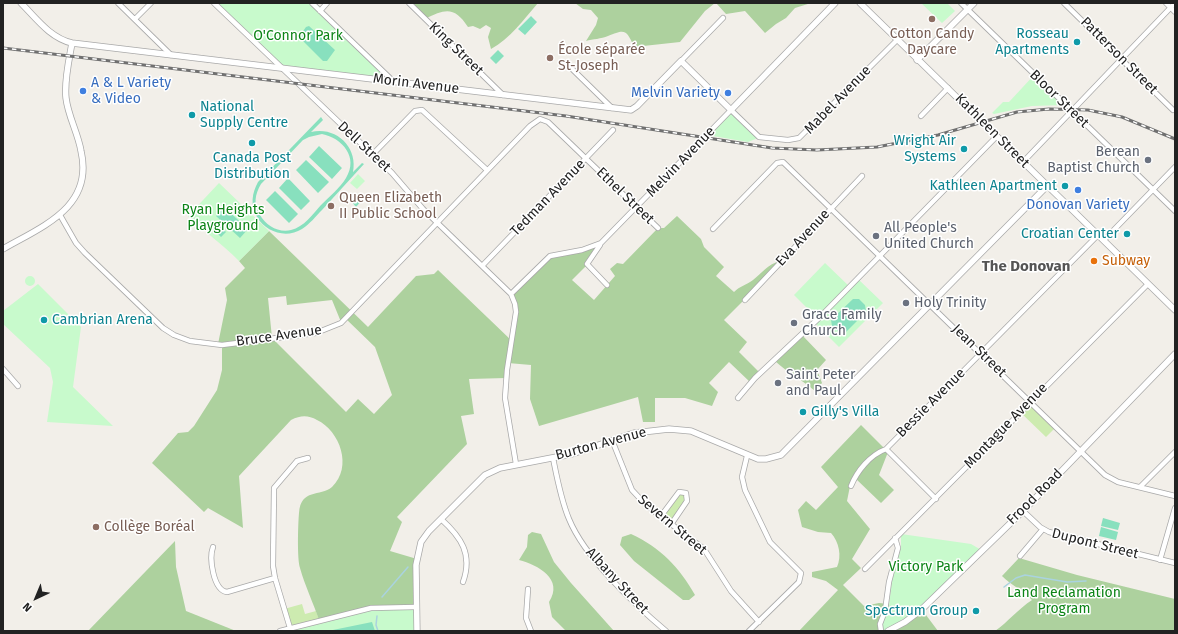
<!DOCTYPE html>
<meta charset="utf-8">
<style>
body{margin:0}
#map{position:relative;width:1178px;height:634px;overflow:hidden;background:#f2efe9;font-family:"Fira Sans",sans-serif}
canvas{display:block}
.frame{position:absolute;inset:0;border:4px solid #222;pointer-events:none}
.north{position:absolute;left:16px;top:578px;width:40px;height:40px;-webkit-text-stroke:3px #fff;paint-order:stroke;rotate:224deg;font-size:11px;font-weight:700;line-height:16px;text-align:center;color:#222}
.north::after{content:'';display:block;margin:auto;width:14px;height:18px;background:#222;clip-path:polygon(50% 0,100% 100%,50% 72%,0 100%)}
</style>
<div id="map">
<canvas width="1178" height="634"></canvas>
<div class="frame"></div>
<div class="north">N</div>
</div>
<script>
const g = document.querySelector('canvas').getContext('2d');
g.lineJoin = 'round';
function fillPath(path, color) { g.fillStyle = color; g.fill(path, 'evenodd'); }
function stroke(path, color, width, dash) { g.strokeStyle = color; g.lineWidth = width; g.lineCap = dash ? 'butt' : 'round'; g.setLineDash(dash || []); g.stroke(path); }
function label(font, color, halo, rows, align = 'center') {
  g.font = font + ' "Fira Sans",sans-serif'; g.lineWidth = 3; g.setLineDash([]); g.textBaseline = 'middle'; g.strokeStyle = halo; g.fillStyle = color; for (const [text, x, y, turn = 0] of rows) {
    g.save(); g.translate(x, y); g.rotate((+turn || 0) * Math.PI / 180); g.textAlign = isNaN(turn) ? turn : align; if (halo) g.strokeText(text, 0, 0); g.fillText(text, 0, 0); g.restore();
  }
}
fillPath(new Path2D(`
 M1031 401 1056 427 1046 437 1020 412Z
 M682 492 688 498 672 522 662 516Z
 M302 604 305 614 316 611 319 620 290 628 284 609Z`), '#cdebb0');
fillPath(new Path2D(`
 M416 3H538C524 19 510 39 491 49L488 37 491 28 486 25 480 29 473 26 468 27C455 7 446 8 425 19L413 7Z
 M575 3H715L705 11 680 42 634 47C626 28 624 30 608 36 601 39 593 39 586 41L596 25 598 18 591 10 583 9Z
 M716 3H811L795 8 786 18 776 24 765 33 745 11 726 14Z
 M677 216 701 239 704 247 724 267 716 276 734 292C740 286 746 285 753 280 762 273 768 264 780 261L769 275 724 320 747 342 739 352 761 374 751 383 729 362 709 383 718 392 712 406 685 398H655V422H643L638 397 539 426 530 399 531 365 508 363 506 378 469 379 474 414 461 416 467 444 397 517 402 522 390 551 417 559V607L319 620C313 602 305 586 300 568 297 558 298 524 299 513 301 488 320 497 332 487 353 467 340 431 317 420 308 415 301 415 291 420L239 476 243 528 208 508 204 512 152 463 178 433 188 432 194 426 217 390 222 370V344H218L227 300 225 288 245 268 239 261 269 231 368 327 416 276 434 274 438 270 512 341 515 320 511 294 550 257 601 244 588 264 572 280 594 300 615 276 610 269 617 263 623 264 658 228H664ZM286 296 287 305 332 300 341 322 345 318 375 347 392 395 374 414 358 399 346 412 272 338 268 298Z
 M802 335 826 360 817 370 822 383 815 391C802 380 788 373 775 361Z
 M861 425 888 452 879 475 894 490 881 503 855 478 850 486 847 501 870 529 852 559 861 568 843 585 864 606 879 603 889 604 884 619 882 631H799L838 590 826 581 812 577V572L837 567C842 556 839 542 831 533L818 532 802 527 798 510 806 501 816 510 838 487 821 467Z
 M532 532 541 534 554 562 571 583 614 631H566L552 617 549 602C564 579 538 565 519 560L527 547 528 535Z
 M631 534C660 547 680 568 695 595L689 600H683L634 561 620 545 622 537Z
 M175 541 176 567 186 611 236 631H88Z
 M1019 558 1077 575 1175 599V631H995C1008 622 1018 609 1032 600 1023 590 1011 585 1002 576Z
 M923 611 938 631H893Z`), '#add19e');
fillPath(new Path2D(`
 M214 3H313L393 81 280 67Z
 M921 3H947L955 11 942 23Z
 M1035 74 1066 105 1032 106 994 114 992 113 1003 102H1009Z
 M731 111 758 138 748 142 707 135Z
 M358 174 365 181 357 189 350 183Z
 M219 183 269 231 239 261C222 244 205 232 188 216Z
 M825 263 850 287 858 279 883 303 839 347 815 323 818 319 794 295Z
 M25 281a5 5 0 1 1 10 0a5 5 0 1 1-10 0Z
 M38 284 81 327 73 387 113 426 47 422 53 382 50 368 3 324V311Z
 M901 534 971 544 983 551 941 594 893 631H882L883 623 889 605 892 580 901 547Z
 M417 607 418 631H279L370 608Z`), '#c8facc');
fillPath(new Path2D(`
 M531 16 537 22 525 35 518 29Z
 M309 26 335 50 327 61H323L299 37 306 27Z
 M498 50 504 56 496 64 490 58Z
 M321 117 323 120 311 132C336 126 358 147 353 172L362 163 364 164C350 179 336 195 322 210 316 216 310 224 302 229 286 239 266 232 257 217 250 205 252 193 258 182ZM322 134C342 138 359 157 346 178 340 188 329 197 321 205 313 214 304 227 291 230 279 233 266 226 260 215 253 205 255 194 261 184L303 140 309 137Z
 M319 146 342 168 332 179 309 157Z
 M306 160 329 182 318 193 296 170Z
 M288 178 310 201 301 210 279 188Z
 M275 191 298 214 289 223 266 200Z
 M359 193 364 198 356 207 351 201Z
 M224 207 248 229 240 238 216 216Z
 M216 222 226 232 221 237 211 227Z
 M853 299H859L865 305 866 312 845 333H840L832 326 831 320Z
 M1103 518 1120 523 1118 530 1101 526Z
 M1101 527 1118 532 1116 540 1099 536Z
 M372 622 375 631H328Z`), '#88e0be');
stroke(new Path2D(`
 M1004 587 1016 578 1025 575 1067 582 1086 581
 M382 597 408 567
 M377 616 376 625 378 631`), '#aad3df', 1.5);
const minor = new Path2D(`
 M118 3 171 55
 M214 3 392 173 423 209 511 294 515 304 516 312 507 370 505 398 516 464
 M312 3 393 81
 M409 3 503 95
 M961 3 1175 211
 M1064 3 1173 110
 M1166 3 1175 12
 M320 11 327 3
 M135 19 151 3
 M681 61 723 18
 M567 64 612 108
 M921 116 948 88
 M373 154 415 111 422 110 487 170
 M1023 162 1175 3
 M60 215 76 243 85 253 163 328 174 335 190 341 222 345 316 333 341 323 530 126 540 119 548 122 658 228
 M713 229 777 163 783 162 1105 475 1118 482 1175 496
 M1104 240 1175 167
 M600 245 587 264 607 285
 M482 266 613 130
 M511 294 550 256 582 250 601 243 731 110 759 137 788 140 799 138 897 40
 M745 300 862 176
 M3 369 18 386
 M738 398 755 378 820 317 997 136
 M612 440 632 490 646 505 704 549 731 591 759 622
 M886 449 936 499
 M747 456 742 477 745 490 770 542 801 573 799 582 749 631
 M553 458C557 478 561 500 569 519 585 558 634 604 666 631
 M851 486C857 471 870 455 886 449L1098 235
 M1140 487 1175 452
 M1023 511 1040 527 1049 532 1175 563
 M661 516 679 492 686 493 687 501 672 523
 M441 519C461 537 473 554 463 582
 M213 547C209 558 213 590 227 592L275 578
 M1020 556 1043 529
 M1160 560 1175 508
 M865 569 1148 284
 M528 589 526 618 531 631
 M290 628 275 578 273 566 274 488 297 461 308 458
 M280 631 371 608 416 607
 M881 631 880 624 885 611 889 582 898 548 895 538`);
const tertiary = new Path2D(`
 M21 3C36 18 50 38 72 43L631 110 637 106 681 61 731 110 835 3
 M860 3 1175 310
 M917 60 974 3
 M3 249C43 226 94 207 81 151 78 133 68 116 66 98 64 81 69 60 72 43
 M417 631 416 565 421 542 429 531 485 475 500 468 572 454 634 433 669 429 691 431 758 459H766L781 455 1047 186
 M888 631 905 622 921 610 1023 511 1175 354`);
stroke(minor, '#a9a9a9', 6);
stroke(tertiary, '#a9a9a9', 7);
stroke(minor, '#fff', 4.5);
stroke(tertiary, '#fff', 5.5);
const rail = new Path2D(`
 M3 48 566 116 772 148 817 150 877 147 938 135 1017 112 1049 109 1088 110 1122 117 1175 139`);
stroke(rail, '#707070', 3);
stroke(rail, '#fff', 1.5, [4.5]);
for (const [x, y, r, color] of [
 [932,19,4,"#8d6e63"],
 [1077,42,4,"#0f9aa8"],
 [550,58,4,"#8d6e63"],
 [83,91,4,"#3f7fe0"],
 [728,93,4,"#3f7fe0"],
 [192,115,4,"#0f9aa8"],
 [252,143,4,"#0f9aa8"],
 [964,149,4,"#0f9aa8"],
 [1148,160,4,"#6b7280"],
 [1065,186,4,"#0f9aa8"],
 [1078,190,4,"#3f7fe0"],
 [331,206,4,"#8d6e63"],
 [1127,234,4,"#0f9aa8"],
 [876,236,4,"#6b7280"],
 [1094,261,4,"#e8710a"],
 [906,303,4,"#6b7280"],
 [44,320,4,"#0f9aa8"],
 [794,323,4,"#6b7280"],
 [778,383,4,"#6b7280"],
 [803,412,4,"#0f9aa8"],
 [96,527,4,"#8d6e63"],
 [976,611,4,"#0f9aa8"]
]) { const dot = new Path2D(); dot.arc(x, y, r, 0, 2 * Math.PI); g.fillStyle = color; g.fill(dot); stroke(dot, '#fff', 1.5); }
label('14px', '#785e54', '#fff', [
 ["Cotton Candy",932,34,"center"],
 ["Daycare",932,50,"center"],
 ["École séparée",558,50],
 ["St-Joseph",558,66],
 ["Queen Elizabeth",339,198],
 ["II Public School",339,214],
 ["Collège Boréal",104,527]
], 'left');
label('14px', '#0d838f', '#fff', [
 ["Rosseau",1069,34],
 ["Apartments",1069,50],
 ["National",200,107,"left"],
 ["Supply Centre",200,123,"left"],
 ["Wright Air",956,141],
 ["Systems",956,157],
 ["Canada Post",252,158,"center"],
 ["Distribution",252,174,"center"],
 ["Kathleen Apartment",1057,186],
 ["Croatian Center",1119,234],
 ["Cambrian Arena",52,320,"left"],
 ["Gilly's Villa",811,412,"left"],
 ["Spectrum Group",968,611]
], 'right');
label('14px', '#0c8416', '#fff', [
 ["O'Connor Park",298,36],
 ["Ryan Heights",223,210],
 ["Playground",223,226],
 ["Victory Park",926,567],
 ["Land Reclamation",1064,593],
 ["Program",1064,609]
]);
label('14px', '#222', '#fff', [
 ["King Street",456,49,44],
 ["Patterson Street",1119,56,45],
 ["Morin Avenue",416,84,7],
 ["Bloor Street",1059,99,44],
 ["Mabel Avenue",838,100,-46],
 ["Kathleen Street",992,131,45],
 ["Dell Street",364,147,43],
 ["Melvin Avenue",681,162,-46],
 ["Ethel Street",625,196,44],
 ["Tedman Avenue",548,198,-46],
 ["Eva Avenue",803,238,-47],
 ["Bruce Avenue",279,336,-8],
 ["Jean Street",979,351,44],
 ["Bessie Avenue",931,403,-45],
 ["Montague Avenue",1006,426,-46],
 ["Burton Avenue",601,444,-15],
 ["Frood Road",1035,497,-45],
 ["Severn Street",672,525,40],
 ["Dupont Street",1095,544,14],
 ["Albany Street",617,581,47]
]);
label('14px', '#366cbe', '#fff', [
 ["A & L Variety",91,83],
 ["& Video",91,99],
 ["Melvin Variety",720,93,"right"],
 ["Donovan Variety",1078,205,"center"]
], 'left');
label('14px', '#5b616d', '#fff', [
 ["Berean",1140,152,"right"],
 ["Baptist Church",1140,168,"right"],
 ["All People's",884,228],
 ["United Church",884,244],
 ["Holy Trinity",914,303],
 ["Grace Family",802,315],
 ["Church",802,331],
 ["Saint Peter",786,375],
 ["and Paul",786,391]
], 'left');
label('14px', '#c56008', '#fff', [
 ["Subway",1102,261]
], 'left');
label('bold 15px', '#555', '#fff', [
 ["The Donovan",1026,267]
]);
</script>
